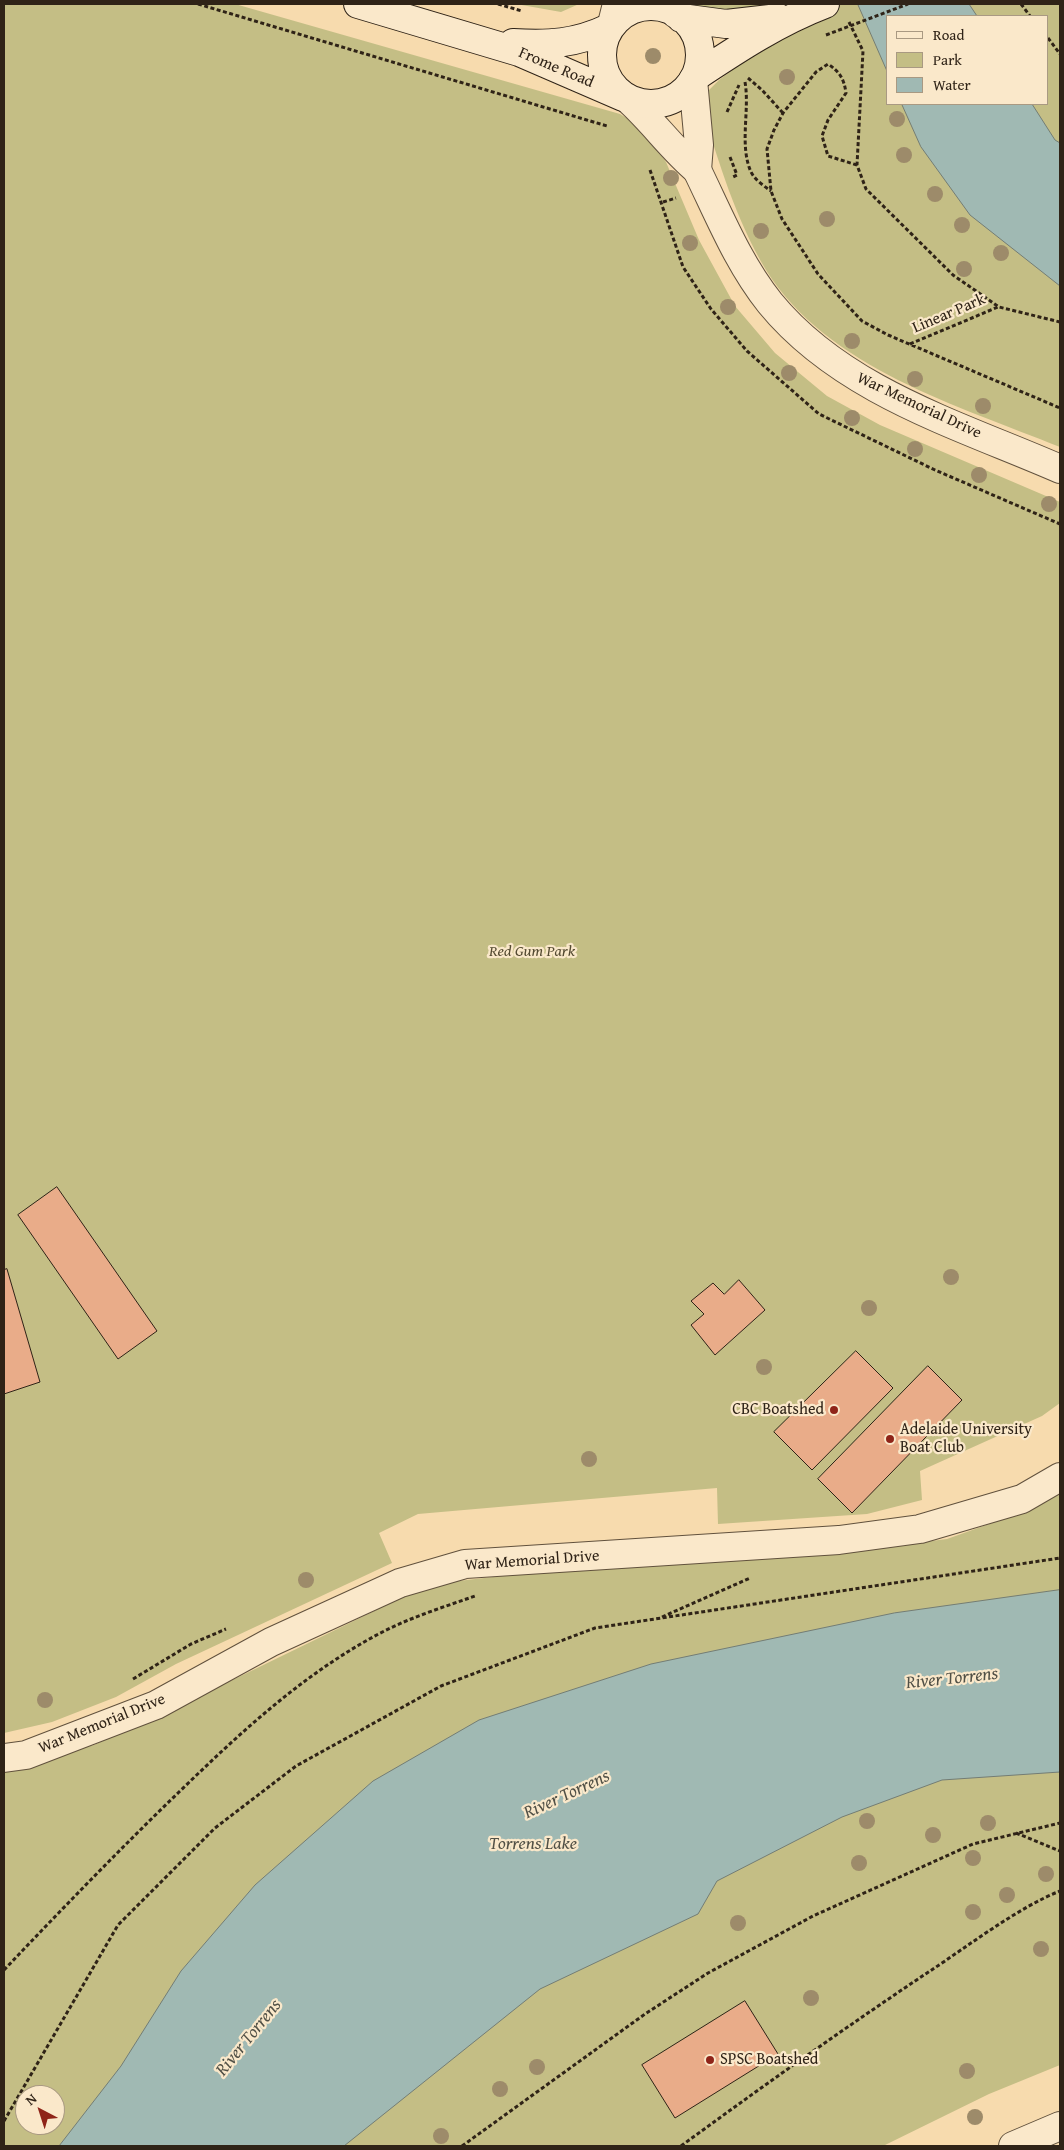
<!DOCTYPE html>
<style>
body{margin:0}
#map{position:relative;width:1064px;height:2150px;overflow:hidden;background:#f7dbae;font-family:"Gentium Book Plus",serif}
canvas{display:block}
.frame{position:absolute;inset:0;border:5px solid #2f2317;pointer-events:none}
.legend{position:absolute;left:886px;top:15px;width:162px;height:90px;box-sizing:border-box;background:#fae8ca;border:1px solid #a99982;margin:0;padding:6px 9px;list-style:none;font-size:15px;color:#2f2317}
.legend li{display:flex;align-items:center;gap:10px;height:25px}
.legend b{width:25px;border:1px solid #a99982}
.north{position:absolute;left:15px;top:2085px;width:50px;height:50px;box-sizing:border-box;background:#fae8ca;border:1px solid #a99982;border-radius:50%;rotate:320deg;font-size:14px;font-weight:700;line-height:20px;text-align:center;color:#2f2317}
.north::after{content:'';display:block;margin:auto;width:18px;height:22px;background:#8f2418;clip-path:polygon(50% 0,100% 100%,50% 72%,0 100%)}
</style>
<div id="map">
<canvas width="1064" height="2150"></canvas>
<div class="frame"></div>
<ul class="legend">
<li><b style="height:6px;background:#fae8ca"></b>Road</li>
<li><b style="height:14px;background:#c4be85"></b>Park</li>
<li><b style="height:14px;background:#a0b9b3"></b>Water</li>
</ul>
<div class="north">N</div>
</div>
<script>
const g = document.querySelector('canvas').getContext('2d');
g.lineJoin = 'round';
function fillPath(path, color) { g.fillStyle = color; g.fill(path, 'evenodd'); }
function stroke(path, color, width, dash) { g.strokeStyle = color; g.lineWidth = width; g.lineCap = dash ? 'butt' : 'round'; g.setLineDash(dash || []); g.stroke(path); }
function label(font, color, halo, rows, align = 'center') {
  g.font = font + ' "Gentium Book Plus",serif'; g.lineWidth = 4.5; g.setLineDash([]); g.textBaseline = 'middle'; g.strokeStyle = halo; g.fillStyle = color; for (const [text, x, y, turn = 0] of rows) {
    g.save(); g.translate(x, y); g.rotate((+turn || 0) * Math.PI / 180); g.textAlign = isNaN(turn) ? turn : align; if (halo) g.strokeText(text, 0, 0); g.fillText(text, 0, 0); g.restore();
  }
}
fillPath(new Path2D(`
 M4 4H235L620 114 643 128 666 162 699 240 735 306 775 353 827 396 880 425 1060 502V1403L1042 1416 920 1471 922 1500 867 1514 718 1524 717 1488 418 1514 379 1533 392 1563 176 1664 116 1697 52 1722 4 1733Z
 M516 4H579L561 12Z
 M689 4H1060V447C959 406 827 368 766 270 736 220 719 163 702 108L707 92 719 80 811 9C784 10 710 17 689 4ZM888 16H1048V104H888Z
 M1060 1489V2065L989 2094 883 2146H4V1769L94 1745 177 1707 403 1597 458 1581 528 1573 852 1551 947 1539 992 1523 1049 1497ZM25 2095H55V2125H25Z`), '#c4be85');
const water = new Path2D(`
 M858 4H969L977 16H888V73Z
 M902 104H1032L1055 140 1060 143V286L970 215 921 147Z
 M1060 1590V1772L942 1780 842 1817 717 1881 698 1914 540 1989 344 2146H59L121 2066 181 1971 255 1885 373 1781 479 1720 651 1664 894 1613Z`);
fillPath(water, '#a0b9b3');
stroke(water, '#737d75', 1);
const building = new Path2D(`
 M57 1187 157 1331 118 1359 18 1215Z
 M7 1269 40 1382 4 1394V1270Z
 M739 1280 765 1310 715 1355 691 1325 704 1314 691 1301 713 1283 724 1294Z
 M856 1351 893 1388 812 1470 774 1432Z
 M928 1366 962 1400 852 1513 818 1479Z
 M745 2001 778 2054 675 2118 642 2065Z`);
fillPath(building, '#e9ac89');
stroke(building, '#2f2317', 1);
const minor = new Path2D(`
 M697 170C719 215 738 263 770 303 842 391 959 425 1060 469
 M4 1758 26 1755 156 1705 271 1642 400 1583 465 1564 839 1540 920 1529 1022 1499 1060 1477`);
const tertiary = new Path2D(`
 M668 4 676 14
 M612 24 617 4
 M693 80 699 145 697 170
 M630 101C654 123 672 149 697 170
 M1013 2146 1060 2126`);
const secondary = new Path2D(`
 M358 4 519 52 623 97
 M602 55a49 49 0 1 1 98 0a49 49 0 1 1-98 0Z
 M681 18 726 24 779 18
 M513 43C549 45 575 44 609 28
 M695 77C737 49 778 22 825 4`);
stroke(minor, '#61513d', 30);
stroke(tertiary, '#61513d', 30);
stroke(secondary, '#2f2317', 30);
stroke(new Path2D(`
 M198 4 607 126
 M498 4 522 11
 M1021 4 1030 16
 M849 22 863 51 857 165 866 189 953 275 999 307 1060 322
 M1048 38 1060 54
 M748 78 762 90 783 113
 M745 82C750 110 739 145 751 172 755 180 764 186 771 191
 M727 112 739 85
 M730 157 737 175 733 177
 M857 165 828 156 822 136 828 120 846 93C844 79 840 72 828 64L816 72 783 113 774 130 767 149 771 191 782 219 818 274 862 321 888 335 1060 408
 M650 170 683 267 711 309 747 351 819 414 935 470 1060 524
 M663 202 676 198
 M910 344 998 307
 M662 1617 750 1578
 M133 1679 191 1644 226 1629
 M1016 1833 1060 1851
 M4 1970C61 1910 119 1850 179 1792 239 1734 300 1677 373 1637 405 1619 441 1608 475 1596
 M4 2121 118 1925 215 1828 296 1766 441 1686 595 1628 1060 1558
 M462 2146 645 2014 708 1973 813 1916 973 1844 1060 1823
 M681 2146C763 2086 846 2027 930 1971 968 1946 1019 1907 1060 1891`), '#2f2317', 3, [4, 2.5]);
stroke(minor, '#fae8ca', 28);
stroke(tertiary, '#fae8ca', 28);
stroke(secondary, '#fae8ca', 28);
stroke(new Path2D(`
 M826 35 908 4`), '#2f2317', 3, [4, 2.5]);
g.fillStyle = '#9d8b6a';
for (const [x, y] of [
 [653,56],
 [787,77],
 [897,119],
 [904,155],
 [671,178],
 [935,194],
 [827,219],
 [962,225],
 [761,231],
 [690,243],
 [1001,253],
 [964,269],
 [728,307],
 [852,341],
 [789,373],
 [915,379],
 [983,406],
 [852,418],
 [915,449],
 [979,475],
 [1049,504],
 [951,1277],
 [869,1308],
 [764,1367],
 [589,1459],
 [306,1580],
 [45,1700],
 [867,1821],
 [988,1823],
 [933,1835],
 [973,1858],
 [859,1863],
 [1046,1874],
 [1007,1895],
 [973,1912],
 [738,1923],
 [1041,1949],
 [811,1998],
 [537,2067],
 [967,2071],
 [500,2089],
 [975,2117],
 [441,2136]
]) { g.beginPath(); g.arc(x, y, 8, 0, 2 * Math.PI); g.fill(); }
for (const [x, y, r, color] of [
 [834,1410,5,"#8f2418"],
 [890,1439,5,"#8f2418"],
 [710,2060,5,"#8f2418"]
]) { const dot = new Path2D(); dot.arc(x, y, r, 0, 2 * Math.PI); g.fillStyle = color; g.fill(dot); stroke(dot, '#fae8ca', 2); }
label('16px', '#2f2317', '#fae8ca', [
 ["Frome Road",556,68,23],
 ["Linear Park",949,314,-23],
 ["War Memorial Drive",919,406,25],
 ["War Memorial Drive",532,1561,-4],
 ["War Memorial Drive",102,1724,-22]
]);
label('italic 16px', '#544a32', '#fae8ca', [
 ["Red Gum Park",532,952]
]);
label('16px', '#2f2317', '#fae8ca', [
 ["CBC Boatshed",824,1410,"right"],
 ["Adelaide University",900,1430],
 ["Boat Club",900,1448],
 ["SPSC Boatshed",720,2060]
], 'left');
label('italic 18px', '#515046', '#fae8ca', [
 ["River Torrens",952,1679,-6],
 ["River Torrens",567,1795,-25],
 ["Torrens Lake",533,1844],
 ["River Torrens",249,2038,-51]
]);
</script>
